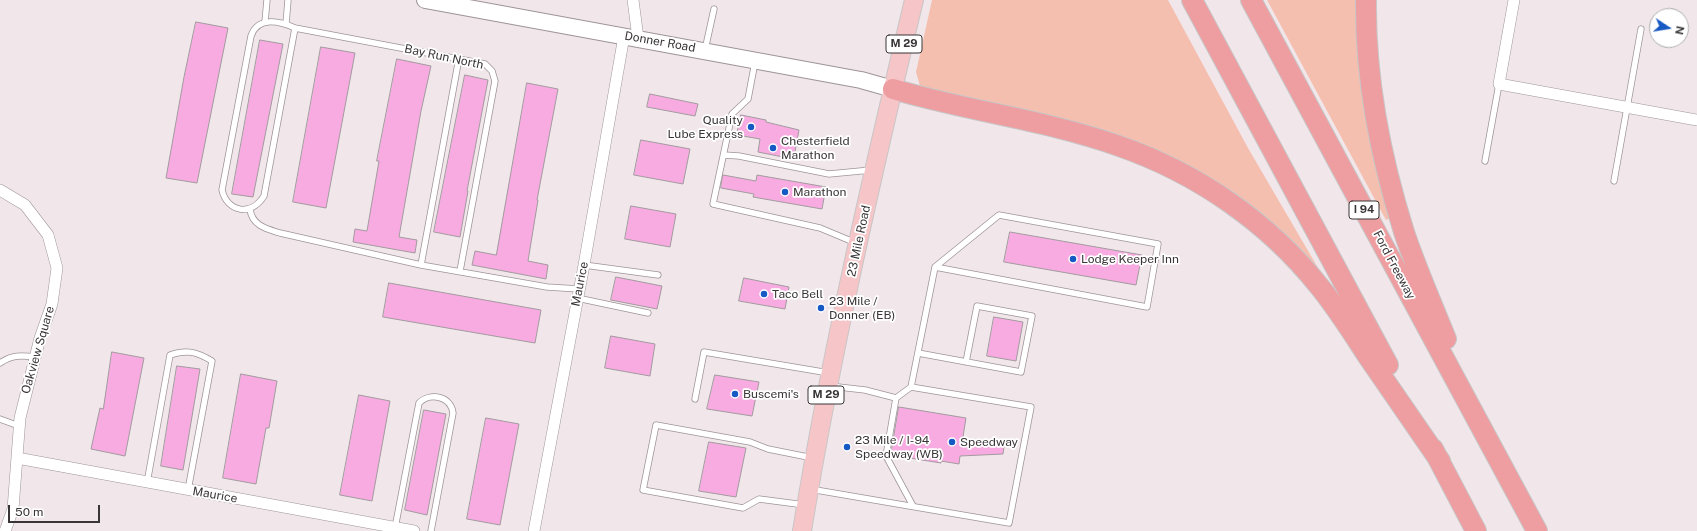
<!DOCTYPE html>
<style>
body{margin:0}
#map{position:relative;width:1697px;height:531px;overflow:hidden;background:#f1e7ea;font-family:"Public Sans",sans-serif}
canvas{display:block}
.north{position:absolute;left:1649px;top:8px;width:40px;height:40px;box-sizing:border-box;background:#fff;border:1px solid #b0aeaf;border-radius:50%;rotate:102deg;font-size:11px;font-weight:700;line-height:16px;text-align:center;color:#393536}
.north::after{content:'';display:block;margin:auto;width:14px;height:18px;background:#1759c4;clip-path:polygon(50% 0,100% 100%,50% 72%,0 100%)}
.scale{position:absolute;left:8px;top:505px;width:92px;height:18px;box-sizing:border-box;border:2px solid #393536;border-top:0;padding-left:5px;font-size:12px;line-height:14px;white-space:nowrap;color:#393536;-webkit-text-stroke:3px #fff;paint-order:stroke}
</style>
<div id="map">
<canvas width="1697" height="531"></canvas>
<div class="north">N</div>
<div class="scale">50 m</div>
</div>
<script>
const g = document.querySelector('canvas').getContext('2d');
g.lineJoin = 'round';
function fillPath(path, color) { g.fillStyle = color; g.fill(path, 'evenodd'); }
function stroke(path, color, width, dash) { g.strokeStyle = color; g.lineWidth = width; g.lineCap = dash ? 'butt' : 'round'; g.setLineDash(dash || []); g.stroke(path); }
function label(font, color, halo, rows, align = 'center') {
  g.font = font + ' "Public Sans",sans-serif'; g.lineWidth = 3.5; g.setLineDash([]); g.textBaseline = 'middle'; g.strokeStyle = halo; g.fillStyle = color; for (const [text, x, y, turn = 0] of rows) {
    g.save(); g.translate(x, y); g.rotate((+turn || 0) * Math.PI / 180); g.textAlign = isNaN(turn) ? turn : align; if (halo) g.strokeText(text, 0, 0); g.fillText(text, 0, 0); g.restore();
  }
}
fillPath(new Path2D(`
 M932 0H1168L1248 148 1321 273 1308 259 1209 179 926 91 920 86 916 72Z
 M1267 0H1358L1390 218 1386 220Z`), '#f5bfb0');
const building = new Path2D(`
 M196 22 228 28 197 183 166 178 184 77Z
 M260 40 283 44 253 197 232 194Z
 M321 47 355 53 326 208 293 202Z
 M397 59 431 66 421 111 399 237 417 240 415 253 353 242 355 229 367 231 379 161H377Z
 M465 75 488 80 467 191H468L460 237 434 232Z
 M527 83 558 89 537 200H538L528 261 548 265 546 279 472 265 475 251 496 255Z
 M650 94 698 104 695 116 647 107Z
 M741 115 766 120V122L799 130 794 157 789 156 788 158 758 152 760 139 737 135Z
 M641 140 690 149 683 184 634 175Z
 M723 175 756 181 757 175 826 187 822 209 753 197 754 194 721 188Z
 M631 206 676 214 670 247 625 239Z
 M1010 232 1142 255 1136 285 1004 262Z
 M616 277 662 286 657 309 611 300Z
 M744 278 789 287 785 309 739 301Z
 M389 283 541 310 535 343 383 317Z
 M994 317 1023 322 1016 361 987 356Z
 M611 336 655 344 650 376 605 368Z
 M112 352 144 358 125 456 91 449 100 408 103 409Z
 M177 366 200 369 183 470 161 466Z
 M241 374 277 381 269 428H266L256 484 223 478Z
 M715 375 759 382 752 416 707 409Z
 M359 395 390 401 372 501 340 495Z
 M899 407 966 418 962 443 1005 440 1003 454 960 456 959 464 941 461V463L891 455Z
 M424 410 446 414 427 515 405 510Z
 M486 418 519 424 500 525 467 519Z
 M709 442 746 448 736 497 699 491Z`);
fillPath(building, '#f8abe1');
stroke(building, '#a29a9f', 1);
const lane = new Path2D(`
 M265 22 267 0
 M286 24 288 0
 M295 28 264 196C251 217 227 212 222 190L251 36C258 16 279 21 295 28L485 64 492 71 495 81 460 271
 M705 50 714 9
 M755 62 748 99 732 114 713 204 820 228 856 243
 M724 155 739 156 829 174 871 170
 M1485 161 1499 84
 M1614 181 1641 29
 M250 209C252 226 267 229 280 233L421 265 547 287 579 289
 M421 265 459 58
 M584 265 658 275
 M577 298 648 313
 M918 353 1021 372 1032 316 977 306 966 362
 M0 363C12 355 21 355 35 357
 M911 387 935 267 999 215 1158 244 1147 307 935 267
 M896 398 886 456 913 506
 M695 399 704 352 829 373
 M0 419 19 426
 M147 483 170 355C187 349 197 352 212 361L188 490
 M810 489 1009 523 1031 407 911 387 896 398 865 390 830 386
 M805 505 759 499 743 508 643 490 656 425 750 442 768 449 813 458
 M395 528 419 403C430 392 451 396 453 413L431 531`);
const street = new Path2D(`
 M633 0 638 38
 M1514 0 1499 84 1697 120
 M0 190 25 205 48 235 57 268 52 304 40 338 20 418 13 509 5 531
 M17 458 414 531
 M534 531 584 265 624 36`);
const secondary = new Path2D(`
 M425 0 861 80 893 89`);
const primary = new Path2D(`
 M802 531C831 353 872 176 914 0`);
const highway = new Path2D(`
 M1192 0 1388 365
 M1251 0 1537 531
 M1366 0C1365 80 1380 156 1404 232 1416 268 1432 304 1446 339
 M893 89C967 111 1046 120 1119 146 1197 173 1268 222 1319 286 1337 308 1352 332 1367 355 1391 390 1416 426 1440 461
 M1433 449 1476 531`);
stroke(lane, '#9e9497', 7);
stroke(street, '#9e9497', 12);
stroke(secondary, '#9e9497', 18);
stroke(primary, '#c8c6c7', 20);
stroke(highway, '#c8c6c7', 22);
stroke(lane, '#fff', 5.5);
stroke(street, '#fff', 11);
stroke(secondary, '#fff', 16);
stroke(primary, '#f5c5c7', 18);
stroke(highway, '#ee9ea1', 20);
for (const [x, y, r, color] of [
 [751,127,4,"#1759c4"],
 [773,148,4,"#1759c4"],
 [785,192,4,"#1759c4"],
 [1073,259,4,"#1759c4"],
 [764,294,4,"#1759c4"],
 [821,308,4,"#1759c4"],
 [735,394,4,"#1759c4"],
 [952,442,4,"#1759c4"],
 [847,447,4,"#1759c4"]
]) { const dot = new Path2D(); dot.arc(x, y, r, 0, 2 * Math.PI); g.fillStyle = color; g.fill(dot); stroke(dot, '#fff', 1.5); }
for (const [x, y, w] of [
 [904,44,36],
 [1364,210,30],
 [826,395,36]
]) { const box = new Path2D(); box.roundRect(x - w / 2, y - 9, w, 18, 3); g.fillStyle = '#fff'; g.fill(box); stroke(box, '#393536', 1); }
label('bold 11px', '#393536', null, [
 ["M 29",904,44],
 ["I 94",1364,210],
 ["M 29",826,395]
]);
label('12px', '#393536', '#fff', [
 ["Donner Road",660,42,10],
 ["Bay Run North",444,57,12],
 ["23 Mile Road",859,241,-78],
 ["Ford Freeway",1394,265,62],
 ["Maurice",580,284,-79],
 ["Oakview Square",38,350,-74],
 ["Maurice",215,495,10]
]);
label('12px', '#393536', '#fff', [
 ["Quality",743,120,"right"],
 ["Lube Express",743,134,"right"],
 ["Chesterfield",781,141],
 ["Marathon",781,155],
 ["Marathon",793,192],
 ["Lodge Keeper Inn",1081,259],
 ["Taco Bell",772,294],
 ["23 Mile /",829,301],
 ["Donner (EB)",829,315],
 ["Buscemi's",743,394],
 ["23 Mile / I-94",855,440],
 ["Speedway (WB)",855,454],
 ["Speedway",960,442]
], 'left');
</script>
